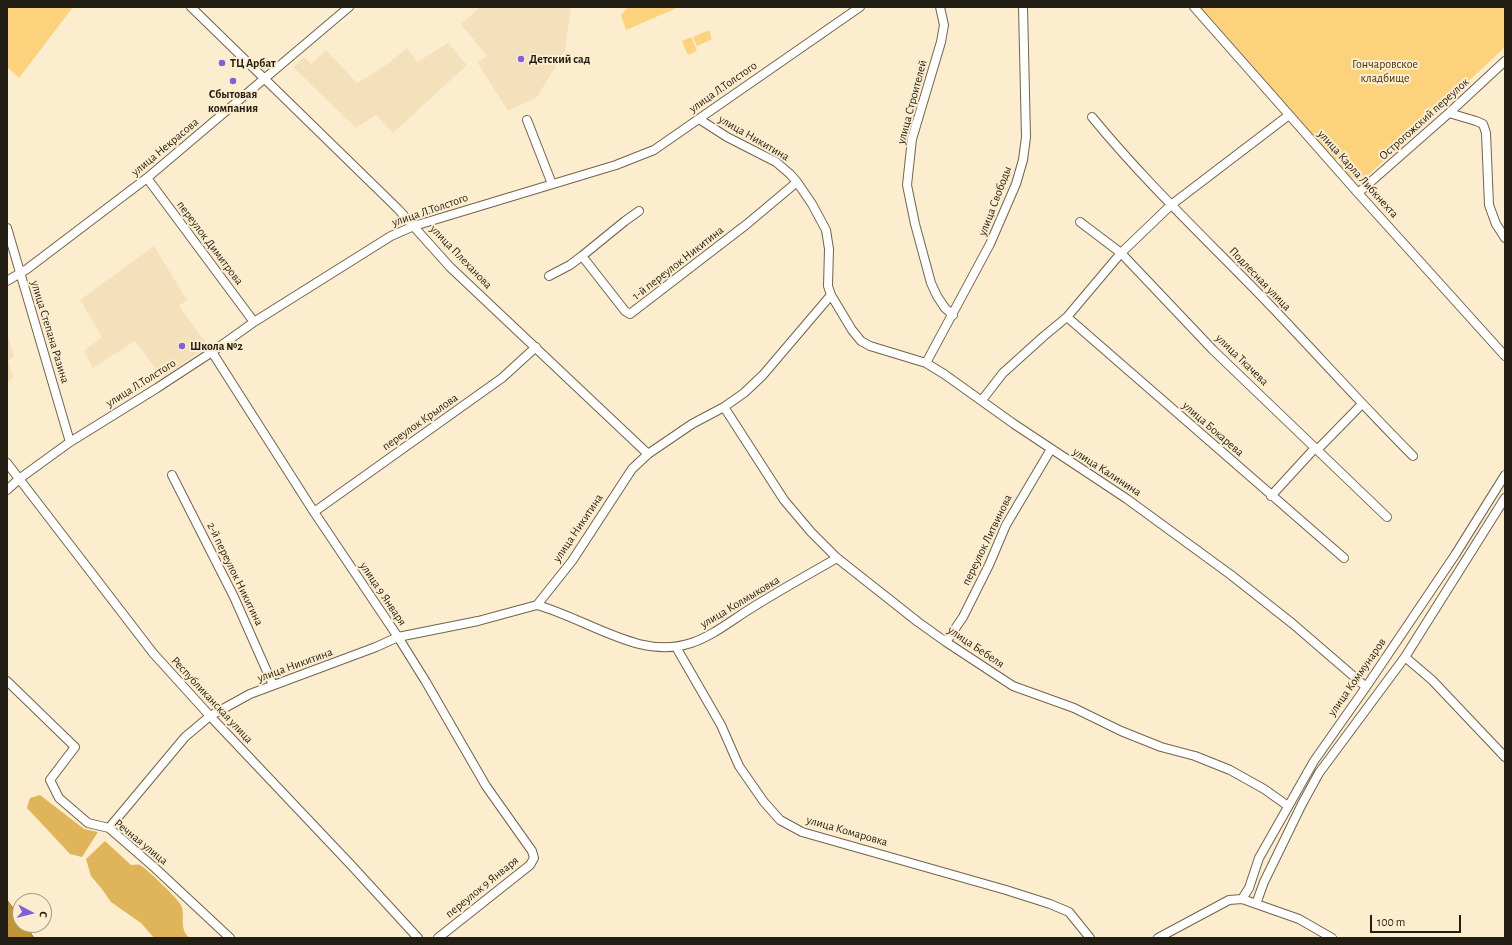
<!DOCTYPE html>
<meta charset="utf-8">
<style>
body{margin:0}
#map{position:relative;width:1512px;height:945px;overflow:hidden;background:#fdedcf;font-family:"Alegreya Sans",sans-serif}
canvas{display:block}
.frame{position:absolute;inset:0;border:8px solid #231e13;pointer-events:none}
.north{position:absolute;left:12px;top:893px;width:40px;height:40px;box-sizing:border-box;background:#fdedcf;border:1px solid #a69a84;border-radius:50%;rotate:97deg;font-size:11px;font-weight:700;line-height:16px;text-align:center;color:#231e13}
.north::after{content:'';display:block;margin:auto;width:14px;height:18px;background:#835fda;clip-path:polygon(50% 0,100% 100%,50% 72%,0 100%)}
.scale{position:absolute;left:1370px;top:915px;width:91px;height:18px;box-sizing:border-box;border:2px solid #231e13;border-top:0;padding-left:5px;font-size:12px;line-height:14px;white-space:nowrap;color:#231e13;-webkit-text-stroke:3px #fdedcf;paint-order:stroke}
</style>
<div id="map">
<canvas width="1512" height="945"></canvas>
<div class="frame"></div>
<div class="north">С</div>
<div class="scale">100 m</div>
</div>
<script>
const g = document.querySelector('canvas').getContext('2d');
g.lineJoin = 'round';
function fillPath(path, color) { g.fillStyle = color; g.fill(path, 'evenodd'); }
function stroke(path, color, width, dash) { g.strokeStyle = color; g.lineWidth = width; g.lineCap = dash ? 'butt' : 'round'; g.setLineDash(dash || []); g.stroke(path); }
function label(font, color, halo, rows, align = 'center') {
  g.font = font + ' "Alegreya Sans",sans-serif'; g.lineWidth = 4; g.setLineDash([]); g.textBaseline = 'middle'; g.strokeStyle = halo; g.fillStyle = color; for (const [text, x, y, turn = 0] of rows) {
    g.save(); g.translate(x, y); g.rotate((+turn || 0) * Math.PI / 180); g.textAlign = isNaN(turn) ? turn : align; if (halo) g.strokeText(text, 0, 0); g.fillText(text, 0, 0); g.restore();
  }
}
fillPath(new Path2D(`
 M480 7H571L565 51 537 97 508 111 477 62 487 56 461 24Z
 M448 43 467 65 393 133 376 115 356 128 293 67 304 57 311 64 326 50 357 83 386 65 407 48 417 62Z
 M154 246 187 300 179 306 208 346 162 378 135 341 93 368 84 351 102 337 80 300Z
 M7 333 14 357 8 360 13 378 7 383Z`), '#f4e1bc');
fillPath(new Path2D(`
 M7 7H73L19 78 7 67Z
 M628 7H679L626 30 621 15Z
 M1200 7H1505V47L1362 181C1351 179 1346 173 1339 165L1343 160 1339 157 1335 160Z
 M709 30 712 39 697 46 693 37Z
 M691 37 697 51 688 55 682 41Z`), '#fcd27d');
fillPath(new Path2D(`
 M40 795 84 829 98 832 82 857 70 854 27 808 30 798Z
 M105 841 131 865C134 865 137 864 140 865 147 869 177 898 181 905 186 916 178 926 189 938H154L141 923 111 902 102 889 91 876 86 859Z`), '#e0b459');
const water = new Path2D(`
 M7 900 20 918V925H25L34 938H7Z`);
fillPath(water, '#c09536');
stroke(water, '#91712c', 1);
const minor = new Path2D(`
 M191 7 398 209 450 267 648 454
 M940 7 944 25 941 42 912 139 907 185 915 224 931 283 937 296 945 308 953 315
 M1194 7 1358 193 1505 356
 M1449 113 1476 121 1483 124 1486 133 1489 205 1496 224 1505 238
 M1092 117C1146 183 1208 241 1267 302 1316 353 1363 406 1413 456
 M527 120 552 184
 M147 178 254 322
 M1358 193 1449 113 1505 61
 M639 211 625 221 582 256 625 311 630 314 747 224 797 182
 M1080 222 1121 253 1213 350 1387 517
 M7 228 70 442
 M549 276 570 265 582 256
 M7 281 27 269 147 178 349 7
 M831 295 852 330 861 341 870 346 926 363 944 374 1014 424 1127 499 1231 575 1293 624 1366 687
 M1067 317 1344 558
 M212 352 314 512 398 637 426 682 486 786 532 851 534 858 530 865 438 938
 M926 363 990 244 1016 184 1023 160 1026 137 1023 7
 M982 400 1003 373 1044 336 1067 317 1121 253 1171 205 1289 115
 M724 407 784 500 811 532 837 558 918 622 946 642 1013 686 1074 708 1121 731 1161 747 1195 756 1230 770 1264 789 1288 806
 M1317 450 1362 404
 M7 463 153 653 210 716 352 866 418 938
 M172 475 234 597 273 685
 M7 490 19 479 70 442 157 388 212 352 254 322 391 236 414 226 616 165 654 150 860 7
 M1271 496 1315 448
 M314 512 502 378 536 347
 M537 605C572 615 604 635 639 644 693 657 716 629 758 604 784 588 811 573 837 558
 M946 642 963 617 989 565 1006 525 1051 449
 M676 647 721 725 739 766 764 802 780 820 802 832 1006 890 1050 904 1069 912 1090 938
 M1405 657 1432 680 1505 757
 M7 681 75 747 50 780 59 798 88 823 109 828 155 868 230 938
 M109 828 185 737 210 716 250 694 376 647 398 637 478 621 537 605 572 561 632 469 648 454 692 424 724 407 744 393 763 375 831 295 828 286 829 249 826 230 812 204 797 182 790 174 776 162 727 137 699 119
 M1242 899 1249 888 1259 858 1314 761 1366 687 1455 555 1505 475
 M1256 904 1264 882 1302 804 1319 773 1405 657 1505 498
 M1158 938 1229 900 1242 899 1299 919 1332 938`);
stroke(minor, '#716449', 10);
stroke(minor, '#fff', 8);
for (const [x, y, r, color] of [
 [521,59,4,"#835fda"],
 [222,63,4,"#835fda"],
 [233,81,4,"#835fda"],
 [182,346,4,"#835fda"]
]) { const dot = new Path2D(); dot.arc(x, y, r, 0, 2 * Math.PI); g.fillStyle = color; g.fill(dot); stroke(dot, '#fdedcf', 1.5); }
label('bold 12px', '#231e13', '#fdedcf', [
 ["Детский сад",529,59],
 ["ТЦ Арбат",230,63],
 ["Сбытовая",233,94,"center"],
 ["компания",233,108,"center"],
 ["Школа №2",190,346]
], 'left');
label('12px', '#46340c', '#fdedcf', [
 ["Гончаровское",1385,64],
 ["кладбище",1385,78]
]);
label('12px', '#231e13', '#fdedcf', [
 ["улица Л.Толстого",723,87,-35],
 ["улица Строителей",912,102,-75],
 ["Острогожский переулок",1424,119,-42],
 ["улица Никитина",754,138,30],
 ["улица Некрасова",165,147,-40],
 ["улица Карла Либкнехта",1358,174,48],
 ["улица Свободы",995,201,-69],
 ["улица Л.Толстого",430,210,-19],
 ["переулок Димитрова",210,243,53],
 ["улица Плеханова",461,257,46],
 ["1-й переулок Никитина",678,263,-38],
 ["Подлесная улица",1260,279,46],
 ["улица Степана Разина",50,332,73],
 ["улица Ткачева",1242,360,44],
 ["улица Л.Толстого",141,383,-32],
 ["переулок Крылова",420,422,-35],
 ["улица Бокарева",1213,429,41],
 ["улица Калинина",1107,472,33],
 ["улица Никитина",578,528,-56],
 ["переулок Литвинова",987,540,-64],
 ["2-й переулок Никитина",235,574,64],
 ["улица 9 Января",383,594,56],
 ["улица Колмыковка",740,602,-31],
 ["улица Бебеля",976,647,34],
 ["улица Никитина",295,665,-20],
 ["улица Коммунаров",1357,677,-55],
 ["Республиканская улица",212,700,47],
 ["улица Комаровка",847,831,16],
 ["Речная улица",141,842,39],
 ["переулок 9 Января",482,887,-39]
]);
</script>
